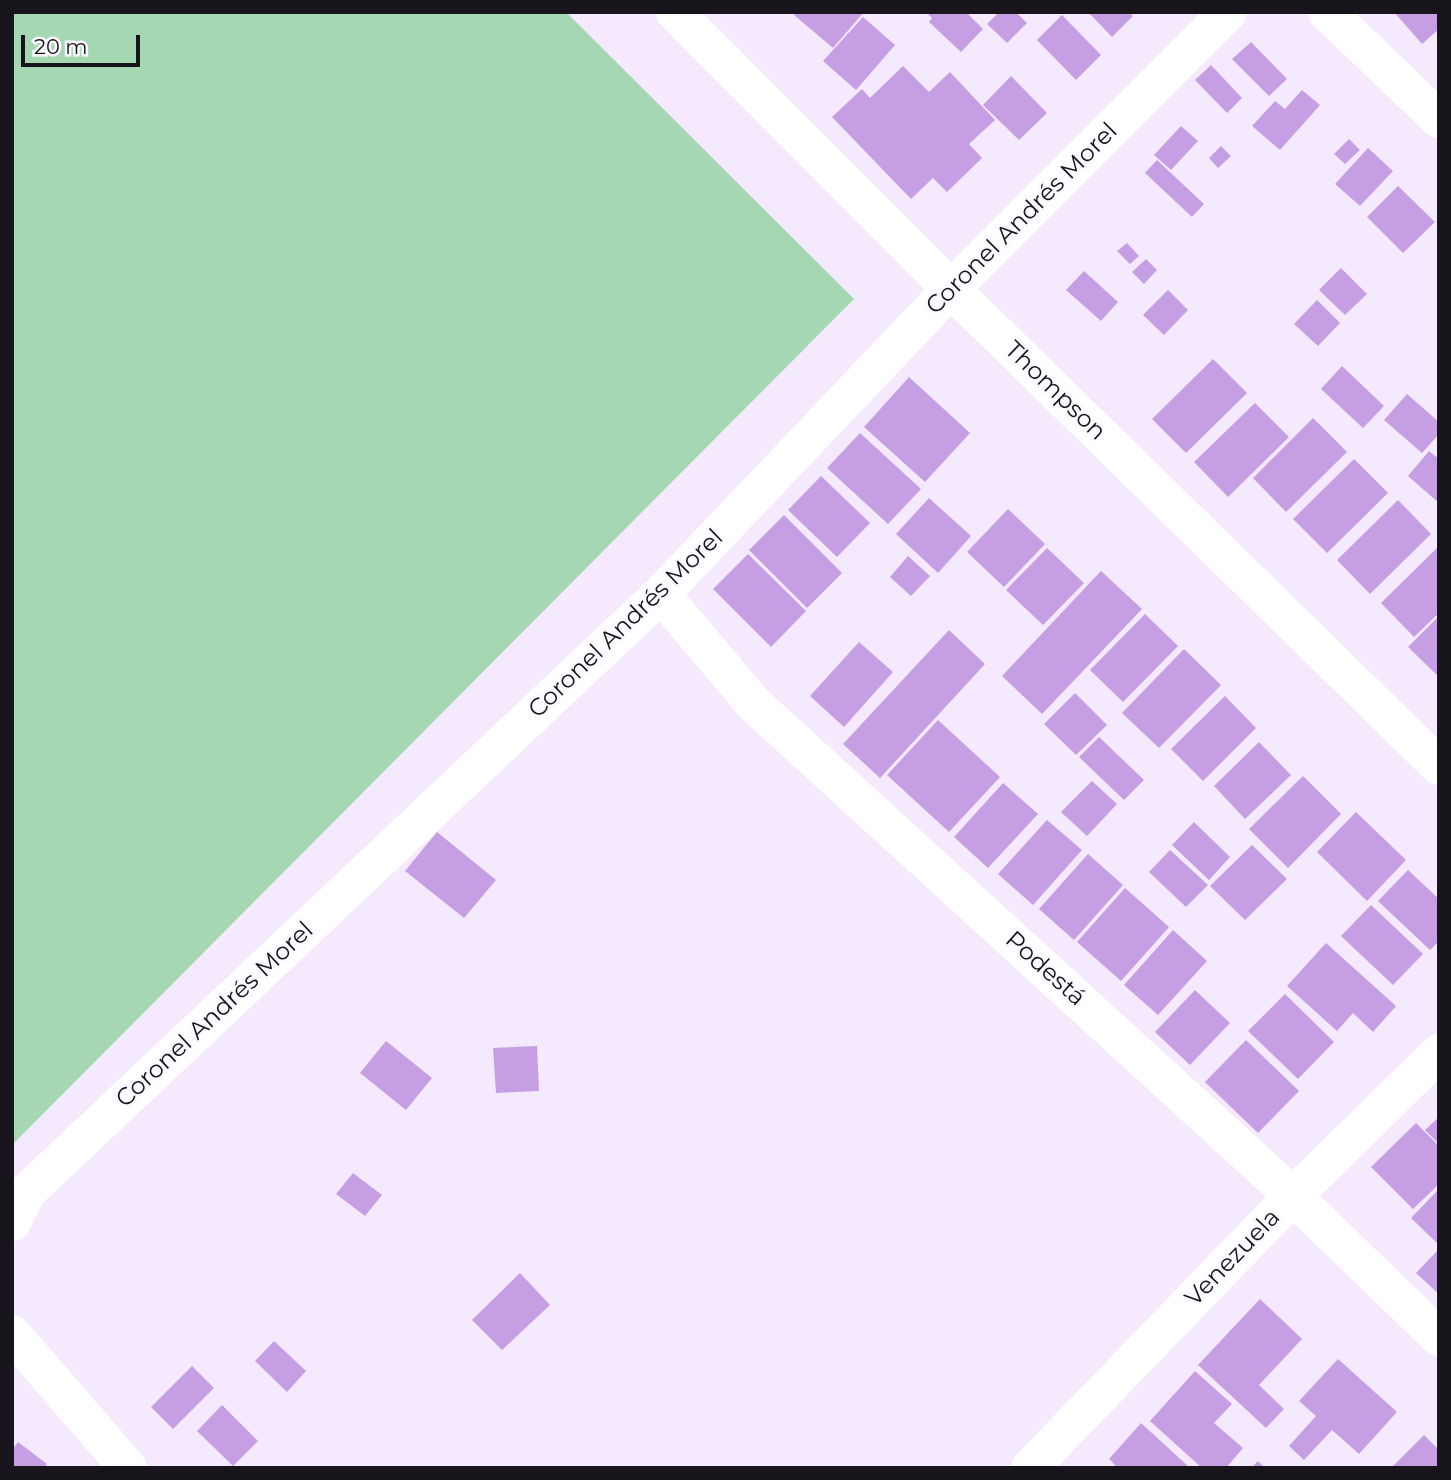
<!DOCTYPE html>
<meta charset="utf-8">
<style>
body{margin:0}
#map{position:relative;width:1451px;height:1480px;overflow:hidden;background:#f5e9fe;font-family:Montserrat,sans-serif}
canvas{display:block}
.frame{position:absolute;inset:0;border:14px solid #18141c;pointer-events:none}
.scale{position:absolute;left:21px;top:35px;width:119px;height:32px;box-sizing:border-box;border:4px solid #18141c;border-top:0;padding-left:9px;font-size:21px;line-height:24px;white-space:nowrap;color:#18141c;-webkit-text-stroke:5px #fdfaff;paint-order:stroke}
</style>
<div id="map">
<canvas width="1451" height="1480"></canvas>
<div class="frame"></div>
<div class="scale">20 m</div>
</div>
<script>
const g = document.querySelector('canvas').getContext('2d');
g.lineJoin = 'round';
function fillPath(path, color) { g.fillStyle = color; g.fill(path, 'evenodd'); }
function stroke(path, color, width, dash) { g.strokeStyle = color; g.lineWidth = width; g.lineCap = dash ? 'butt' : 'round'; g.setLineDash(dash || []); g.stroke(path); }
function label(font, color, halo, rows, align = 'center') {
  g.font = font + ' Montserrat,sans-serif'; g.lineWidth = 6; g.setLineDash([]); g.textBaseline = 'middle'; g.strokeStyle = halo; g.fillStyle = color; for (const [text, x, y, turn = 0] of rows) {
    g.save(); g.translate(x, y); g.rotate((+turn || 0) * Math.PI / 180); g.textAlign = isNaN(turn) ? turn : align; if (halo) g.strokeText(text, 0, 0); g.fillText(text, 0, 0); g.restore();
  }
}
fillPath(new Path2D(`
 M12 12H566L854 299 12 1145Z`), '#a4d7b2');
fillPath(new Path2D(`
 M797 12H864L833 48 794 15Z
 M926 12H966L983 29 961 52 929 22 932 18Z
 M999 12H1016L1027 23 1007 43 987 24Z
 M1088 12H1128L1133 16 1112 37Z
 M1394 12H1439V29L1422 44Z
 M1062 15 1101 55 1076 80 1037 40Z
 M863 17 895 45 856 90 823 61Z
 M1251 42 1287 79 1269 96 1232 59Z
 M1211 65 1242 98 1227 113 1195 80Z
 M903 66 929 92 950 72 995 120 969 144 982 158 947 192 933 178 911 199 832 117 862 89 870 98Z
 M1011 76 1047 113 1019 140 983 105Z
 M1302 90 1320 105 1280 150 1252 126 1275 101 1285 109Z
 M1181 126 1198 141 1171 170 1154 155Z
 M1349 139 1360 150 1345 164 1334 154Z
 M1221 146 1231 156 1218 168 1209 158Z
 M1368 148 1393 171 1360 206 1335 184Z
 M1157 160 1204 204 1192 217 1145 173Z
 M1398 186 1435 222 1403 253 1367 217Z
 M1127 243 1139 256 1130 264 1117 251Z
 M1146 259 1157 270 1144 284 1132 272Z
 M1341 268 1367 294 1345 315 1319 290Z
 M1084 271 1118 302 1101 321 1066 290Z
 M1168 290 1188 310 1164 335 1143 315Z
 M1317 300 1340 323 1318 346 1294 324Z
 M1213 359 1247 393 1186 453 1152 419Z
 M1342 366 1384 406 1363 428 1321 389Z
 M909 377 970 433 925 482 864 427Z
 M1407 394 1439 422V434L1422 453 1384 420Z
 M1255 403 1289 437 1228 497 1194 462Z
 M1313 418 1347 452 1286 512 1253 478Z
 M860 433 921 489 888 524 827 468Z
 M1429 451 1439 459V503L1408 476Z
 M1354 459 1388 493 1327 553 1293 519Z
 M821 476 870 523 837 557 788 510Z
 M929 498 971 536 938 573 896 534Z
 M1398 500 1431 534 1370 594 1337 560Z
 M1008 509 1045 544 1004 587 967 552Z
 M784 515 842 573 807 608 749 550Z
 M1439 546V613L1414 637 1381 603Z
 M1047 548 1084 583 1043 625 1006 590Z
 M748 554 806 611 771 647 713 589Z
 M908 556 930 576 911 596 890 577Z
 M1101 571 1142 609 1042 714 1002 676Z
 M1145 614 1178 646 1123 702 1090 670Z
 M1439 616V677L1408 647Z
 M949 630 985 664 880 778 843 744Z
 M859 642 893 672 844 727 810 696Z
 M1184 649 1221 685 1159 748 1122 713Z
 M1075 693 1107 725 1076 755 1044 724Z
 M1225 696 1256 728 1203 781 1171 749Z
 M938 720 1000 777 949 832 887 775Z
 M1099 737 1144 780 1124 800 1079 757Z
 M1259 742 1291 775 1245 819 1214 786Z
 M1303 776 1341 814 1288 868 1249 829Z
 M1092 781 1117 804 1087 836 1061 812Z
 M1003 783 1038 814 988 868 954 837Z
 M1356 812 1406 860 1367 901 1317 852Z
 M1047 820 1082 850 1033 905 998 874Z
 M1194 822 1230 857 1209 880 1172 845Z
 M437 832 496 880 464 918 405 871Z
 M1252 845 1287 879 1245 920 1210 886Z
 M1170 850 1208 885 1186 907 1149 872Z
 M1088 854 1123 885 1074 940 1039 909Z
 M1408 870 1439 899V941L1430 950 1378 901Z
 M1125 888 1169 927 1121 981 1077 942Z
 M1371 905 1423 954 1393 985 1341 936Z
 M1173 930 1207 961 1158 1015 1124 985Z
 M1326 943 1396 1006 1373 1032 1353 1013 1337 1031 1287 986Z
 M1195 990 1230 1023 1190 1065 1155 1032Z
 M1285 994 1334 1042 1298 1079 1248 1031Z
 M1246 1040 1299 1091 1258 1133 1205 1082Z
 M386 1041 432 1078 406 1110 360 1073Z
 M537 1046 539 1091 496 1093 493 1048Z
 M1439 1117V1144L1425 1130Z
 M1416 1123 1439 1146V1184L1413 1209 1371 1167Z
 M353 1173 382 1195 365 1216 336 1194Z
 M1439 1189V1245L1411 1218Z
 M1439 1249V1294L1416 1273Z
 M520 1273 550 1305 502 1350 472 1320Z
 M1260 1299 1302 1339 1259 1385 1284 1409 1266 1428 1198 1365Z
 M274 1341 306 1371 287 1392 255 1361Z
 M1338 1359 1397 1412 1359 1454 1332 1430 1304 1460 1289 1446 1316 1416 1299 1401Z
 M192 1366 214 1388 173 1429 151 1407Z
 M1195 1371 1232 1404 1214 1423 1243 1448 1226 1468H1202L1150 1421Z
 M222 1405 258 1441 233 1466 197 1431Z
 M1141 1423 1190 1468H1118L1109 1459Z
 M1424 1435 1439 1450V1468H1391Z
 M18 1442 47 1464 44 1468H12V1450Z
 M1258 1461 1265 1468H1251Z`), '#c69ee4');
stroke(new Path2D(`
 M675 12 951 289 1439 766
 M1327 12 1439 119
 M661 594 754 704 1293 1196 1439 1337
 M12 1222 26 1193 661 594 951 289 1228 12
 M12 1334 128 1468
 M1030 1468 1293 1196 1439 1053`), '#fff', 38);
label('24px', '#18141c', '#fdfaff', [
 ["Coronel Andrés Morel",1022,219,-45],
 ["Thompson",1055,391,44],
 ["Coronel Andrés Morel",626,624,-44],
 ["Podestá",1045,969,42],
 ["Coronel Andrés Morel",215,1015,-43],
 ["Venezuela",1233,1258,-46]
]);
</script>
